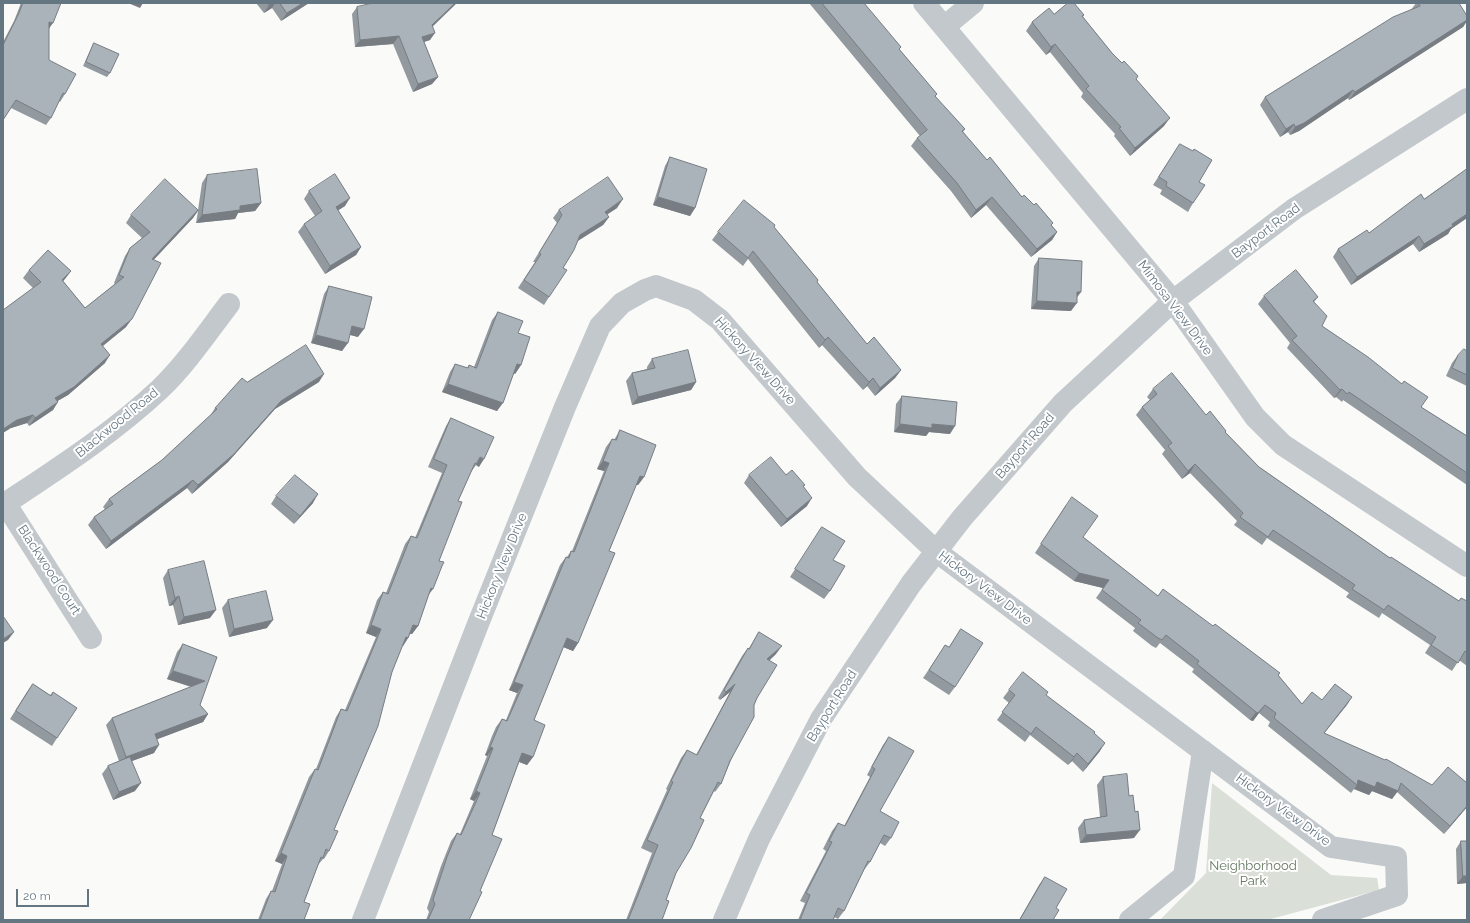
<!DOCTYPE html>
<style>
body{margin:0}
#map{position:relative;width:1470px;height:923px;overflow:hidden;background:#fafaf8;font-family:Raleway,sans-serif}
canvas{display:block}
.frame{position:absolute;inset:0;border:4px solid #657683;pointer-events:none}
.scale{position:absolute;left:16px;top:889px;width:73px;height:18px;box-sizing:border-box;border:2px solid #657683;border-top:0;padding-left:5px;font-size:12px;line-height:14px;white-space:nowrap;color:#657683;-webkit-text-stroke:3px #fff;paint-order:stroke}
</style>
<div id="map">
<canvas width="1470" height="923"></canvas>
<div class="frame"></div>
<div class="scale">20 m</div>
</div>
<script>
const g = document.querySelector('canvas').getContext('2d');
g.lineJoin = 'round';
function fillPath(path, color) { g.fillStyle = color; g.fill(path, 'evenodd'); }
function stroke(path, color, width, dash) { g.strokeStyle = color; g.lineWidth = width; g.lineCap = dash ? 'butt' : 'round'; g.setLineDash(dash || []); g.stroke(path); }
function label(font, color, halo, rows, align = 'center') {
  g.font = font + ' Raleway,sans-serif'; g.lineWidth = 4; g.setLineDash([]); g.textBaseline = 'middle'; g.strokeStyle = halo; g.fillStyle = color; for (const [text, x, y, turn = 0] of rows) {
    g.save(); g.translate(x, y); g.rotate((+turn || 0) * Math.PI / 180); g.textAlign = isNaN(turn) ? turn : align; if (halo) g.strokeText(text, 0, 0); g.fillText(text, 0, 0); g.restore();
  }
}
fillPath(new Path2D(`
 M1212 783 1331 875 1377 878 1379 890 1267 920H1160L1206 873Z`), '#dadfd7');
stroke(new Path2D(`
 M924 3 1173 301 1255 417 1283 445 1467 566
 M944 27 973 3
 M5 503 91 638
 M3 505C57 469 112 434 160 389 186 364 207 333 229 304
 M363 920 478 624 565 407 600 326 622 303 645 290 656 286 694 300 720 320 857 477 937 552 1331 847 1396 857 1397 895 1323 920
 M724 920 759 839 821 719 911 584 962 518 1063 403 1173 301 1294 209 1467 99
 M1130 920 1184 876 1203 751`), '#c3c8cc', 22);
fillPath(new Path2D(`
 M21 3H61L49 29V60L65 94 60 102 59 101 51 118 46 125 11 108 3 120V42L14 21Z
 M256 3H309L281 21 272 8 264 13Z
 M809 3H864L899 49 937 94 935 97 965 129 963 132 987 160 1022 197 1053 223 1051 225 1057 232 1052 240 1031 257 986 205 971 218 951 191 911 146 917 138 920 136Z
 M1416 3H1459L1467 16V21L1463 27 1349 100 1348 98 1299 131 1290 135 1288 132 1280 137 1260 105 1265 97 1411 10Z
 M357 7 432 27 430 40 424 42 438 77 432 84 413 92 393 44 355 47 352 14Z
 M1054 14 1084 15 1083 17 1112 53 1122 63 1138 76 1136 79 1164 126 1130 156 1114 136 1115 134 1081 97 1083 93 1050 52 1046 55 1026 31 1032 22Z
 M94 43 110 73 107 77 83 66 92 47Z
 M1180 144 1199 182 1193 203 1188 212 1160 194 1162 190 1153 185Z
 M670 157 695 208 690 216 653 205 665 166Z
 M1467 169V218L1451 229 1448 234 1419 252 1413 244 1351 285 1333 257 1338 249 1369 233 1424 199Z
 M207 175 261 203 255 211 238 213 235 219 196 223 198 211 193 218 154 259 126 327 103 346 105 363 68 395 57 401 53 410 29 426 27 423 11 428 33 288 23 278 29 270 71 271 63 281 85 308 115 284 114 283 125 256 130 248 142 238 126 223 131 215 198 210 202 183Z
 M309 191 345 206 338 210 361 247 356 255 325 274 298 232 304 224 315 216 304 199Z
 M617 208 607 214 609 217 603 225 578 241 563 268 549 297 544 305 518 288 535 262H533L557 223 553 218 559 210Z
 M774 227 818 280 817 282 867 344 901 370 895 378 875 396 867 386 863 390 822 345 819 348 748 259 743 266 712 240 718 232Z
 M1039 258 1071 311 1031 309 1034 266Z
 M329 286 358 337 350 335 342 351 311 343 324 294Z
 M1264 296 1318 297 1314 302 1322 326 1421 407 1467 436V485L1343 400 1342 402 1336 397 1334 398 1287 348 1290 343 1258 304Z
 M498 312 518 333 521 365 515 374 514 373 497 411 442 392 450 372 455 364 467 368 469 365 474 367 492 320Z
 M1467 351V386L1446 376 1452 363 1458 355Z
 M652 359 696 382 691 390 632 405 626 381 632 373 647 369V367Z
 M247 382H319L275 409 228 462 192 494 187 488 106 549 88 525 94 517 105 509 103 507 109 499 162 460 210 416 215 408Z
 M1153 389 1206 415 1226 431 1225 432 1259 467 1390 558 1459 601H1467V666L1459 660 1452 671 1425 653 1430 645 1382 613 1379 618 1346 597 1349 593 1267 538 1262 545 1234 525 1237 521 1190 473 1182 479 1162 454 1165 450 1136 415 1142 407 1150 400 1147 397Z
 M902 396 950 434 929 432 926 436 894 432 896 404Z
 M451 418 479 467 476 465 471 472 458 501 428 596 418 626 412 634H410L408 638 403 646H402L392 672 334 830 329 851 324 859H323L318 865 304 902V920H258L266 899 271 891H272L282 864 275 861 309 777 315 769H316L336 717 341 709 345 710 376 637 366 633 377 600 383 592 386 593 405 544 411 536 415 538 442 473 428 467 446 426Z
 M620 430 644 477 638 485H636L609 551 578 643 573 651 563 647 534 720 533 757 527 765 519 762 492 835 480 891 469 920H426L429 912 427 908 441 866 451 841 457 833 460 834 474 801 470 799 487 756 485 755 492 736 496 727 502 719 506 720 517 693 509 690 560 565 566 557H567L571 551H572L604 471 597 469 606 447 612 439 614 440Z
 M749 475H786L805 485 803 487 807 506 781 527 744 483Z
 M276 496 313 503 294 524 271 504Z
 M1066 505 1083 537 1158 596 1278 675 1302 704 1322 700 1352 697 1324 733 1467 807 1444 834 1397 792 1392 799 1372 791 1369 795 1354 789 1351 793 1268 726 1270 722 1259 713 1253 721 1250 720 1192 672 1194 669 1160 643 1156 648 1152 646 1133 631 1135 628 1096 598 1103 588 1074 581 1035 553Z
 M822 527 833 560 830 591 824 599 790 577Z
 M168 570 210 618 178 625 173 605 169 606 163 578Z
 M228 600 267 628 229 637 222 608Z
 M961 629 955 687 949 695 923 678 940 653 949 647Z
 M759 632 776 654 770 660 757 698 721 784 715 792 714 791 700 818 676 873 666 900 662 920H626L652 853 641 848 667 790 666 789 681 758 687 750 696 755 730 692 720 700 718 698 742 656 748 648H749Z
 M183 644 200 705 208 714 203 722 157 739 154 753 132 761 135 791 113 800 102 774 108 766 119 761 106 725 112 718 191 687 167 679 177 652Z
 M33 684 50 695 53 692 57 738 52 746 10 719 27 692Z
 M1009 690 1046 695 1094 733 1100 751 1083 772 1072 761 1068 765 1030 735 1025 742 997 720 1009 703 1003 698Z
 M889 737 880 811 891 838 885 846 880 843 870 862 864 870 844 911 838 919 834 917 833 920H798L805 903 800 901 826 851 823 849 832 831 838 823 844 826 870 777 867 775 883 745Z
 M1103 777 1129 796 1135 812 1134 838 1080 843 1078 828 1084 820 1100 817 1097 785Z
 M1461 841 1467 883 1457 884 1456 849Z
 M1045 877 1056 908 1053 920H1019L1039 885Z`), '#929a9f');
fillPath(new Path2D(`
 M128 3H143L140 8Z
 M273 3H275L272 8 264 13 269 5Z
 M303 3H309L281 21 287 13Z
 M455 3H457L427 32 432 25Z
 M1467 20V21L1463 27 1349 100 1355 92Z
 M49 22 53 23 47 31Z
 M435 33 430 40 417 44 422 37Z
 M399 36 393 44 355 47 360 40Z
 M1055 44 1050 52 1046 55 1051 47Z
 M438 77 432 84 413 92 418 84Z
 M1353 90 1348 98 1299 131 1290 135 1295 127Z
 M1170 118 1164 126 1130 156 1135 148Z
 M1294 124 1288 132 1280 137 1286 129Z
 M658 197 695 208 690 216 653 205Z
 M992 197 986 205 971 218 976 210Z
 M350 198 345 206 331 215 336 207Z
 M623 199 617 208 599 220 605 212Z
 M261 203 255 211 238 213 235 219 196 223 202 215 240 206Z
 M198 210 193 218 147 267 152 259Z
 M1467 214V218L1451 229 1448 234 1419 252 1424 244Z
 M609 217 603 225 574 243 580 235Z
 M1057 232 1052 240 1031 257 1037 249Z
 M1419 236 1413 244 1351 285 1357 277Z
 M361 247 356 255 325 274 330 266Z
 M71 271 65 279 56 288 62 280Z
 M1077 292H1081L1075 300Z
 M1037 301 1077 303 1071 311 1031 309Z
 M132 319 126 327 95 352 101 344Z
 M352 326 364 329 358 337 347 334Z
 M316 335 348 343 342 351 311 343Z
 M828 337 822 345 819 348 825 340Z
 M110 355 105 363 68 395 49 406 55 398Z
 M517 364 521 365 515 374 512 372Z
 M901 370 895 378 875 396 880 388Z
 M324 374 319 382 275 409 228 462 192 494 198 485 281 401Z
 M873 378 867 386 863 390 869 382Z
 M696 382 691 390 632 405 638 397Z
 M448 384 503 403 497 411 442 392Z
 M1342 389 1336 397 1334 398 1340 390Z
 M58 402 53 410 29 426 35 418Z
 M33 415 27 423 11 428 3 433V429L17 420Z
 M900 424H932L955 426 950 434 929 432 926 436 894 432Z
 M480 457 484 459 479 467 476 465Z
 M603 461 609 463 604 471 597 469Z
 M1195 464 1190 473 1182 479 1188 471Z
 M640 476 644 477 638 485 634 484Z
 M193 480 187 488 106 549 111 541Z
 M318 494 313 503 294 524 300 516Z
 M812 498 807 506 781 527 787 519Z
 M1079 573 1109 580 1103 588 1074 581Z
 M431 588 433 589 427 597Z
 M179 596 173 605 169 606 175 598Z
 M216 610 210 618 178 625 184 617Z
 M273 620 267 628 229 637 234 629Z
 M371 625 381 629 376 637 366 633Z
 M413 625 418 626 412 634 407 633Z
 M14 632 8 640 3 643V639Z
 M406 637 408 638 403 646 400 645Z
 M567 638 578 643 573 651 561 646Z
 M782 646 776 654 761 667 767 659Z
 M173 671 205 681 199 689 167 679Z
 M514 682 523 685 517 693 509 690Z
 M735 684 730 692 720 700 726 692Z
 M1352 697 1347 705 1318 741 1324 733Z
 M1265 705 1253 721 1250 720 1256 712Z
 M208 714 203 722 150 742 155 734Z
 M1105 743 1100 751 1083 772 1088 764Z
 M159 745 154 753 121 765 126 757Z
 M490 747 493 748 487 756 485 755Z
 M522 753 533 757 527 765 517 761Z
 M1077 753 1072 761 1068 765Z
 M1358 780 1377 782 1398 791 1392 799 1372 791 1369 795 1354 789 1357 785Z
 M141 783 135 791 113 800 119 792Z
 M476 791 480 793 474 801 470 799Z
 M1467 806V807L1444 834 1450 826Z
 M1140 830 1134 838 1080 843 1086 835Z
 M281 853 287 856 282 864 275 861Z
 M1463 876H1467V883L1457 884Z`), '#777d82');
const building = new Path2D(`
 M23 3H61L53 23 49 22V60L76 74 65 94 63 93 51 118 16 100 3 120V45L19 13Z
 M268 3H273L269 5Z
 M280 3H303L287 13Z
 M373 3H455L432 25 435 33 422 37 438 77 418 84 399 36 360 40 357 7Z
 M822 3H864L901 47 899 49 937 94 935 96 965 129 962 131 987 160 990 157 1022 197 1024 195 1034 205 1036 203 1053 223 1051 225 1057 232 1037 249 992 197 976 210 957 183 917 138 927 130Z
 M1068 3H1074L1084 15 1082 16 1112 53 1122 63 1124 61 1138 76 1136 79 1170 118 1135 148 1119 128 1121 127 1086 89 1089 86 1055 44 1051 47 1032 22 1049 8 1054 14Z
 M1418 3H1459L1467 16V20L1355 92 1353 90 1304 123 1295 127 1294 124 1286 129 1265 97 1393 17 1420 6Z
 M94 43 119 54 110 73 86 62Z
 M1180 144 1193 151 1194 149 1212 160 1199 182 1205 185 1193 203 1166 186 1167 182 1159 177Z
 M670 157 707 169 695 208 658 197Z
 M257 169 261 203 240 206V210L202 215 207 175Z
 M1467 169V214L1452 224 1453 226 1424 244 1419 236 1357 277 1338 249 1367 230 1369 233 1421 194 1424 199Z
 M335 174 350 198 336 207 361 247 330 266 304 224 322 211 309 191Z
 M608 177 623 199 605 212 609 217 580 235 574 250 563 268 567 270 549 297 524 280 541 254 539 253 562 215 559 210Z
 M165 179 198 210 152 259 161 263 132 319 101 344 110 355 74 387 55 398 58 402 35 418 33 415 17 420 3 429V310L41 282 29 270 48 250 71 271 62 280 85 308 124 277 119 275 130 248 150 232 131 215Z
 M744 200 775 225 774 227 818 280 817 282 867 344 874 337 901 370 880 388 873 378 869 382 828 337 825 340 753 251 748 258 718 232Z
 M1039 258 1082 261 1081 292H1077V303L1037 301Z
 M1296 270 1318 297 1313 301 1327 316 1322 326 1368 357 1402 384 1404 381 1428 397 1421 407 1467 436V473L1349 392 1347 394 1342 389 1340 390 1292 340 1297 336 1264 296Z
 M329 286 372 297 364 329 352 326 348 343 316 335Z
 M498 312 523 321 518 333 530 337 521 365 517 364 503 403 448 384 455 364 468 368 469 365 476 368Z
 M306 345 324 374 281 401 234 454 198 485 193 480 111 541 94 517 113 504 109 499 162 460 217 409 215 408 242 378 247 382Z
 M1464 349 1467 351V375L1452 368 1458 355Z
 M688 350 696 382 638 397 632 373 655 368 652 359Z
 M1172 373 1206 415 1210 411 1226 431 1225 432 1259 467 1390 558 1391 557 1459 601 1461 598 1467 601V653L1465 651 1458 663 1431 645 1436 637 1388 605 1384 610 1352 589 1355 585 1273 530 1268 537 1240 517 1243 513 1195 464 1188 471 1168 446 1172 443 1142 407 1157 394 1153 389Z
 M902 396 957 402 955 426 932 424V428L900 424Z
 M451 418 494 437 484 459 480 457 476 464 475 463 458 501 462 502 439 561 444 562 442 566 433 589 431 588 418 626 413 625 408 638 406 637 392 672 378 726 334 830 338 831 329 851 326 849 323 858 321 857 304 902 310 904 304 920H260L271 891 275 892 287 856 281 853 315 769 318 770 341 709 347 711 381 629 371 625 383 592 388 594 411 536 417 538 447 465 434 459Z
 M620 430 656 445 644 477 640 476 609 551 615 553 578 643 567 638 534 720 545 725 533 757 522 753 492 835 502 839 480 891 482 892 469 920H428L435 904 433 900 447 857 457 833 461 835 480 793 476 791 493 748 490 747 498 728 502 719 507 721 523 685 514 682 566 557 569 558 571 551 574 552 609 463 603 461 612 439 616 440Z
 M771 457 786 475 792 470 805 485 803 486 812 498 787 519 749 475Z
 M295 475 318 494 300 516 276 496Z
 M1072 497 1098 516 1083 537 1158 596 1163 589 1213 626 1215 624 1280 673 1278 675 1302 704 1312 692 1322 700 1335 684 1352 697 1324 733 1385 760 1386 759 1432 785 1448 767 1467 783V806L1450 826 1401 783 1398 791 1377 782 1375 787 1358 780 1357 785 1274 718 1276 713 1265 705 1258 713 1256 712 1197 664 1199 661 1166 635 1162 640 1158 638 1138 623 1141 620 1102 590 1109 580 1079 573 1041 544Z
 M822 527 845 541 833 560 845 566 830 591 795 569Z
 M204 561 216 610 184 617 179 596 175 598 168 570Z
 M266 591 273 620 234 629 228 600Z
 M3 616 14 632 3 639Z
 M961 629 983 643 955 687 929 670 945 645 949 647Z
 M759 632 782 646 767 659 777 665 757 698 754 705V717L730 761 721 784 718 782 700 818 704 820 691 848 676 873 666 900 669 901 662 920H628L658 845 647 840 673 782 671 781 687 750 697 755 735 684 726 692 724 690 748 648 749 649Z
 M183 644 217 657 200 705 208 714 155 734 159 745 126 757 112 718 205 681 173 671Z
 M1023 672 1048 692 1046 695 1095 732 1094 733 1105 743 1088 764 1077 753 1074 757 1036 727 1031 734 1002 712 1015 695 1009 690Z
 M33 684 51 696 53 692 77 708 57 738 16 711Z
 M889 737 914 751 880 811 899 822 891 838 884 835 870 862 868 861 844 911 838 908 833 920H800L810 895 806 893 832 842 829 841 838 823 845 826 875 769 872 767Z
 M130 757 141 783 119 792 108 766Z
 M1127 774 1129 796 1133 795 1135 812 1138 811 1140 830 1086 835 1084 820 1107 816 1103 777Z
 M1461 841H1467V876H1463Z
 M1045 877 1067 889 1056 908 1059 910 1053 920H1020Z`);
fillPath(building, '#aab3b9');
stroke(building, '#777d82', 1);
label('13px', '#657683', '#fff', [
 ["Bayport Road",1266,231,-37],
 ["Mimosa View Drive",1175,308,53],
 ["Hickory View Drive",755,361,48],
 ["Blackwood Road",117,423,-39],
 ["Bayport Road",1025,446,-49],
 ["Hickory View Drive",502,566,-68],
 ["Blackwood Court",49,570,57],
 ["Hickory View Drive",985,588,37],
 ["Bayport Road",832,706,-58],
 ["Hickory View Drive",1283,810,36]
]);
label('13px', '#687a64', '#fff', [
 ["Neighborhood",1253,866],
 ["Park",1253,881]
]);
</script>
